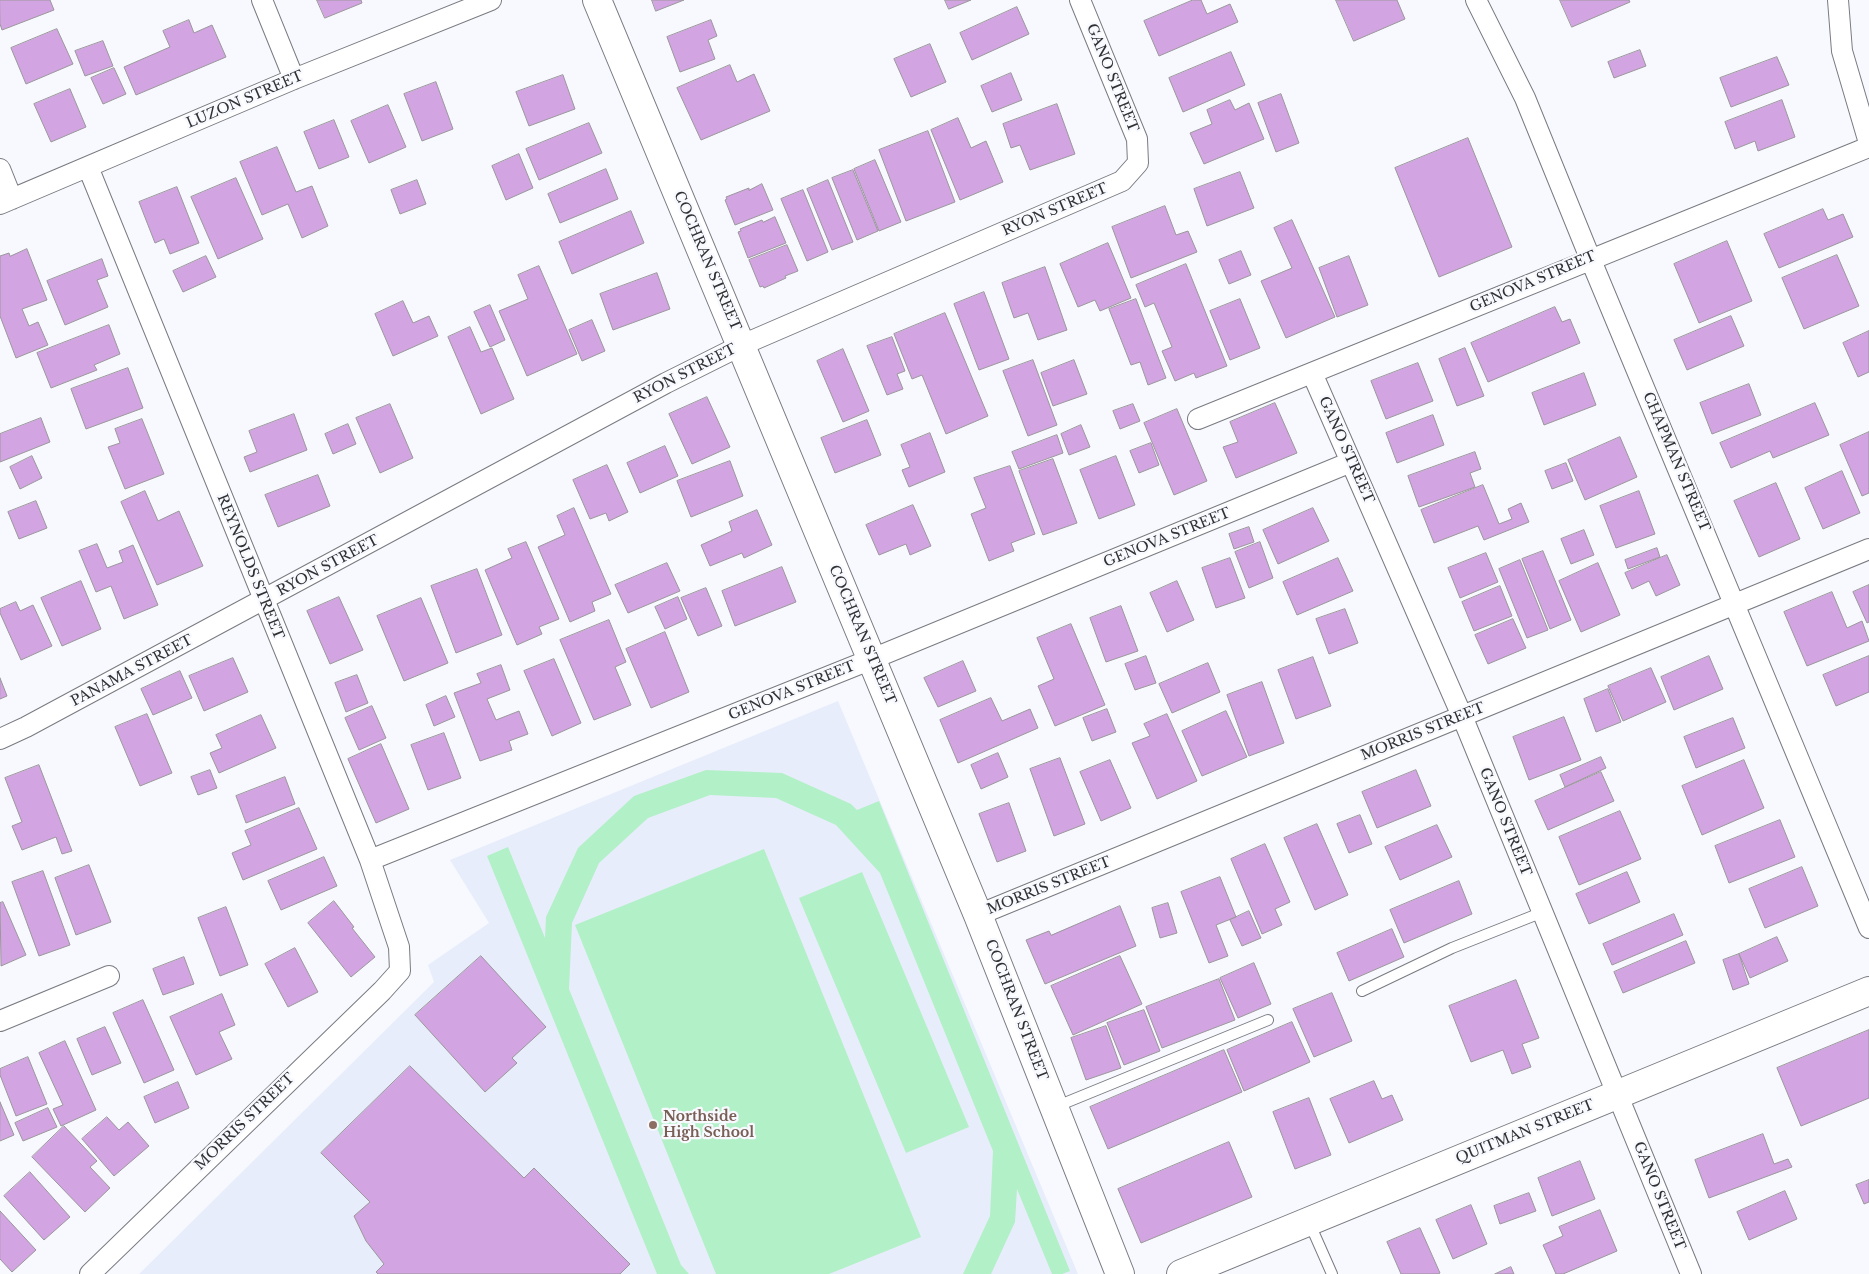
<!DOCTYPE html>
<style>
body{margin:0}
canvas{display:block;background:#f7f9fe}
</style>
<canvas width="1869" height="1274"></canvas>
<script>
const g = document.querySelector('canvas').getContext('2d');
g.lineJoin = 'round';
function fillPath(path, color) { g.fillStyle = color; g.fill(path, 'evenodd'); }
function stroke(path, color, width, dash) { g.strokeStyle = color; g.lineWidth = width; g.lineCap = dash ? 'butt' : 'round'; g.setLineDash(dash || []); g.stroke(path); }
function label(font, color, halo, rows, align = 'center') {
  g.font = font + ' "Libre Baskerville",serif'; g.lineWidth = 4.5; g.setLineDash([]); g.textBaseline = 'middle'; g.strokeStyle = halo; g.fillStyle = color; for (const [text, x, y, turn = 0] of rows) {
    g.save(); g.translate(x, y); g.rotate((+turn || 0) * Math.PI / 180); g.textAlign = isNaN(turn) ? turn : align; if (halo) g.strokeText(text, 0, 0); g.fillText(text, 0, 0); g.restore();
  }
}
fillPath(new Path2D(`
 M838 701 1078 1274H139L434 982 428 965 489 923 450 860Z`), '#e8edfb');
fillPath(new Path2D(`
 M706 770 782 773 851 804 857 810 879 801 1070 1271 1062 1274H1052L1017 1189 1015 1222 991 1274H963L990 1216 993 1151 880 873 836 825 776 798 710 795 648 818 599 863 572 923 569 989 681 1265 689 1274H657L487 856 508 847 545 938 546 917 578 848 634 796Z
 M764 849 921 1237 829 1274H716L575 925Z
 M862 872 969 1127 906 1153 799 898Z`), '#b2f0c7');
const building = new Path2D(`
 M0 0H50L54 10 2 30 0 24Z
 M317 0H361L362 3 325 18Z
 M652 0H684L656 11Z
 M945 0H971L949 9Z
 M1193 0H1201L1207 14 1230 4 1238 22 1159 56 1144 21Z
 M1336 0H1397L1405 19 1354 41Z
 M1560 0H1629L1630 2 1572 27Z
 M1017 7 1029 34 972 60 960 33Z
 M189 20 194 33 212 25 226 57 136 95 124 67 170 47 163 31Z
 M711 20 717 36 708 40 715 59 680 72 667 37Z
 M57 29 73 64 26 84 11 48Z
 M103 41 113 66 85 76 75 51Z
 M930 44 946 82 911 97 894 59Z
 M1640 50 1646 66 1614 78 1608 62Z
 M1231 52 1245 85 1183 112 1169 78Z
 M1777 57 1789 85 1731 107 1720 78Z
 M730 65 737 82 754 74 770 111 701 140 677 88Z
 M114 68 126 94 103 104 91 78Z
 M1011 73 1022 100 992 112 981 86Z
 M563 75 575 109 529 126 516 92Z
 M436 82 453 129 422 141 404 94Z
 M70 89 86 127 51 142 34 104Z
 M1281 94 1299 143 1276 152 1258 103Z
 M1230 100 1235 110 1249 103 1264 139 1204 164 1190 133 1212 124 1207 110Z
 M1782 100 1795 137 1758 151 1755 141 1735 149 1725 122Z
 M1057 104 1075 154 1030 170 1020 145 1011 148 1003 124Z
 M388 105 406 147 369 163 351 121Z
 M958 118 971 148 986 141 1003 182 960 200 931 130Z
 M334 120 349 157 319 169 304 132Z
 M589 123 602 153 539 180 526 149Z
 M928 131 955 202 906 221 879 150Z
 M1468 138 1512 247 1439 277 1395 168Z
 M277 147 296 192 312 186 328 226 302 238 288 204 262 215 240 162Z
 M519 154 533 188 506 200 492 166Z
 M875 160 901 222 879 231 854 169Z
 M606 169 618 199 560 223 548 194Z
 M853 170 878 231 857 240 832 178Z
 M1240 172 1254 208 1207 226 1194 189Z
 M236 178 263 239 218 259 191 197Z
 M417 180 426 204 400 214 391 190Z
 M828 180 853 242 832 250 807 189Z
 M762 184 773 210 735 225 725 200 727 199 726 197 749 188V190Z
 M177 187 199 243 170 254 164 239 155 243 139 202Z
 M803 190 828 252 807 261 781 199Z
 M1165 206 1176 235 1188 231 1197 252 1131 278 1112 227Z
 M1823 209 1828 220 1843 214 1853 237 1779 268 1764 234Z
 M631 211 644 243 572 274 559 242Z
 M775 217 786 243 748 258 738 232 741 231 740 229 762 220 763 222Z
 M1292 220 1335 317 1286 338 1261 281 1292 268 1274 228Z
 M1727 241 1752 301 1699 323 1674 264Z
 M1108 243 1131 298 1100 311 1095 300 1078 307 1060 264Z
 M787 245 798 271 785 276 786 278 764 288 763 286 760 287 749 260Z
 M27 249 47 300 22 309 29 326 38 322 48 345 16 358 0 316V256L9 253 10 256Z
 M1241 251 1251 275 1229 284 1219 260Z
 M1837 255 1859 306 1804 329 1782 278Z
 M206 256 216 277 183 292 173 271Z
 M1349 256 1368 305 1337 317 1319 268Z
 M102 259 108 276 97 280 108 307 65 325 47 281Z
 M1186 264 1227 366 1196 378 1194 373 1175 381 1162 351 1172 347 1154 303 1145 307 1136 285Z
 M539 266 577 354 527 376 499 311 528 299 518 275Z
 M1045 267 1067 330 1038 340 1028 313 1014 318 1002 283Z
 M657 273 670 309 613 330 600 294Z
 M984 292 1009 359 979 370 954 304Z
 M1136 299 1166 378 1148 385 1140 362 1131 365 1109 309Z
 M1240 299 1260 348 1230 360 1210 311Z
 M403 301 413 323 429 316 438 336 393 356 375 314Z
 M490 305 505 340 490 347 474 312Z
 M1555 307 1562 322 1570 319 1580 343 1488 382 1471 343Z
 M945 313 988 416 946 434 922 375 912 379 894 334Z
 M1731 316 1744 346 1687 370 1674 340Z
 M592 320 605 351 582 361 569 330Z
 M109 325 120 354 94 365 97 370 51 388 37 353Z
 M470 327 481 352 492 348 514 399 481 414 448 337Z
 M1869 331V372L1858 377 1843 343Z
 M892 337 905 371 897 374 903 389 887 395 867 346Z
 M1465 348 1484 396 1457 406 1439 359Z
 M843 349 869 411 843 422 817 361Z
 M1033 360 1057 425 1028 436 1003 371Z
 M1074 360 1087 394 1053 406 1041 373Z
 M1418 363 1433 401 1386 419 1371 381Z
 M128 368 143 408 86 429 71 389Z
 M1584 373 1596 405 1544 425 1532 393Z
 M1749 384 1761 415 1712 434 1700 403Z
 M707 397 730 447 692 464 669 414Z
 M1275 403 1297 453 1236 478 1223 447 1238 442 1230 422Z
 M1815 403 1829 435 1773 458 1770 451 1731 468 1720 443Z
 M390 404 413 458 380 473 356 418Z
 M1133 404 1140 421 1120 429 1113 411Z
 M1177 409 1207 481 1174 495 1144 423Z
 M294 414 307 450 250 472 244 457 257 452 249 431Z
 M1433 415 1444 445 1397 463 1386 433Z
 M41 418 50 442 0 462V434Z
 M142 419 164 474 125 489 108 447 120 443 115 429Z
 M867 420 881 455 835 473 821 438Z
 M348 424 356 444 333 454 325 434Z
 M1081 425 1090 447 1069 455 1061 434Z
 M1869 432V493L1862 496 1840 445Z
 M930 433 945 472 909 487 902 470 910 467 901 445Z
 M1057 435 1063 453 1019 469 1012 452Z
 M1620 437 1637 477 1585 500 1568 460Z
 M1151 443 1159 465 1139 473 1130 451Z
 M665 446 678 476 640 493 627 463Z
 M1475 452 1481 469 1470 473 1475 487 1419 507 1408 476Z
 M32 456 42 478 20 489 10 467Z
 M1116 456 1135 505 1099 519 1080 470Z
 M1053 459 1077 523 1043 535 1019 471Z
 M730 461 743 496 691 517 677 481Z
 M1566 463 1573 481 1552 489 1545 471Z
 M607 465 628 512 609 521 606 513 590 519 573 480Z
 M1010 466 1035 534 1011 543 1014 551 989 561 971 514 986 508 974 478Z
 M1842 471 1860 513 1823 529 1805 488Z
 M318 475 330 506 278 527 265 495Z
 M1776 483 1800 539 1759 557 1734 501Z
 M1483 485 1499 524 1512 519 1508 509 1521 503 1529 522 1484 540 1478 526 1434 543 1421 510Z
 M145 491 158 521 179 511 203 566 157 585 121 502Z
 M1639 491 1655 534 1616 548 1600 506Z
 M36 501 47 528 19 539 8 512Z
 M913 505 931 546 910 555 906 544 879 555 866 525Z
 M574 508 611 594 592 602 595 611 570 622 538 547 565 535 557 516Z
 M1313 508 1329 541 1278 564 1263 530Z
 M757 510 772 545 744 558 742 553 710 566 701 545 732 531 729 522Z
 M1249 527 1254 542 1234 549 1229 534Z
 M1584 530 1594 555 1571 564 1561 539Z
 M526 542 559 619 539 627 542 634 517 645 485 570 512 558 508 549Z
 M1260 542 1273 578 1249 588 1235 552Z
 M97 544 107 568 123 562 119 551 133 545 158 605 124 619 111 586 96 592 79 551Z
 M1657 548 1660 557 1628 569 1625 560Z
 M1543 551 1571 620 1550 629 1522 559Z
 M1486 553 1498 582 1460 598 1448 568Z
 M1667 555 1680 585 1656 596 1649 581 1632 589 1625 573Z
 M1230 558 1245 598 1216 608 1202 568Z
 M1338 558 1353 591 1297 615 1283 582Z
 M1520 560 1548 630 1527 638 1499 569Z
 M667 563 680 591 628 613 615 585Z
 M1598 563 1620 615 1581 632 1559 581Z
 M782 567 796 602 735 626 722 591Z
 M477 569 502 635 456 653 431 586Z
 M81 581 101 629 62 646 41 598Z
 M1177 581 1194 620 1167 632 1150 593Z
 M1869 585V622L1867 623 1853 592Z
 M1500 586 1512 616 1474 631 1462 602Z
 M706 588 722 626 698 636 681 598Z
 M1832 592 1847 628 1862 621 1869 641 1807 666 1784 612Z
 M339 597 363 650 330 664 307 611Z
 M678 597 687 619 665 629 655 607Z
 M421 598 448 663 404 681 377 616Z
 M16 602 20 611 33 605 52 646 21 660 0 613V609Z
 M1121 606 1138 651 1106 662 1090 618Z
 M1345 609 1358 643 1329 654 1316 619Z
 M1513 619 1526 648 1488 664 1475 635Z
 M609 620 626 662 615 667 631 705 594 720 560 640Z
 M1071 624 1105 705 1055 726 1038 686 1054 679 1037 638Z
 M665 632 689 692 651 708 626 649Z
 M1146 656 1156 683 1135 690 1125 664Z
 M1709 656 1723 689 1674 710 1661 677Z
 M1869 656V692L1836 706 1823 675Z
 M1313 657 1331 706 1296 719 1278 670Z
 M233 658 248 692 204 711 189 676Z
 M554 659 581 723 552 736 524 671Z
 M963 661 976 691 938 707 924 678Z
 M1208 663 1220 692 1172 713 1159 684Z
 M501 665 510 690 487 699 496 720 519 711 528 734 509 741 512 750 480 761 454 693 481 683 477 674Z
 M1651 668 1666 702 1623 721 1608 686Z
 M180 671 192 698 153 715 141 689Z
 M357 675 368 703 346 712 335 683Z
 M0 678 7 696 0 699Z
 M1262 682 1284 743 1249 756 1227 695Z
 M1608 689 1621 722 1596 732 1584 699Z
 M446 696 455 717 434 726 426 705Z
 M991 698 1002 721 1030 709 1038 728 958 763 940 720Z
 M372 706 386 738 359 750 345 718Z
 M1107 709 1116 732 1092 741 1083 718Z
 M1226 711 1247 757 1202 776 1182 731Z
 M147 714 172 773 140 786 115 727Z
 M1167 714 1197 781 1157 799 1132 743 1150 736 1144 724Z
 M261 715 276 748 219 773 210 753 222 748 216 735Z
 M1564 717 1581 760 1529 780 1513 737Z
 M1733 718 1745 748 1696 768 1684 737Z
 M444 733 461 778 428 790 411 745Z
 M381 744 409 809 376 823 348 759Z
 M998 753 1008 777 981 789 971 765Z
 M1601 757 1606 768 1565 787 1560 775Z
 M1060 758 1085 824 1054 836 1030 769Z
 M1110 760 1131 808 1101 821 1080 772Z
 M1744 760 1764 808 1702 835 1682 786Z
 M39 765 72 851 62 854 56 837 22 850 12 826 22 822 5 778Z
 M210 770 217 788 198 795 191 777Z
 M1416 770 1431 806 1377 828 1362 792Z
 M1601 772 1614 801 1548 830 1535 801Z
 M285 777 295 804 246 823 236 796Z
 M1009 803 1026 851 997 862 979 814Z
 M299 808 317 849 243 880 232 853 251 845 245 831Z
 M1620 811 1641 859 1579 885 1559 837Z
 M1360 815 1372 844 1349 853 1337 824Z
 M1780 820 1795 857 1729 883 1715 846Z
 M1317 824 1348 895 1315 910 1284 838Z
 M1437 825 1452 857 1400 880 1385 847Z
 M1265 844 1290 902 1275 909 1282 925 1262 934 1231 859Z
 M324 857 337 886 281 910 268 881Z
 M89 865 111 922 76 935 55 878Z
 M1802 867 1818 906 1765 928 1749 889Z
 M43 871 70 945 39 956 12 882Z
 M1627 872 1640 902 1589 924 1576 894Z
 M1220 877 1236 917 1216 925 1228 956 1209 963 1181 892Z
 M1459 881 1472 914 1404 943 1390 910Z
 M334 901 354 927 352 928 375 957 351 977 308 923Z
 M3 902 26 955 1 966 0 903Z
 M1168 903 1177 933 1160 938 1152 908Z
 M1120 906 1136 946 1045 984 1026 940 1049 931 1051 935Z
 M226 907 248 965 220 976 198 918Z
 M1249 911 1261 938 1242 946 1230 920Z
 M1674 914 1683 935 1612 965 1603 944Z
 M1392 929 1404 957 1349 981 1337 953Z
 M1777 937 1788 961 1750 978 1739 954Z
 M1686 941 1695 963 1623 993 1614 972Z
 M295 948 318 992 288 1007 265 964Z
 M1739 954 1749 984 1733 990 1723 960Z
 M481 956 546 1027 512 1058 517 1063 485 1092 415 1015Z
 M1120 956 1142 1004 1073 1035 1051 986Z
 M184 957 194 984 163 995 153 969Z
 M1254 963 1271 1004 1238 1018 1220 978Z
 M1219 979 1235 1020 1162 1048 1146 1007Z
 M1516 980 1539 1038 1522 1044 1531 1067 1512 1074 1503 1050 1471 1062 1449 1006Z
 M1332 993 1352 1041 1314 1057 1293 1009Z
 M222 994 235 1025 219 1032 232 1059 196 1075 170 1017Z
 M143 1000 174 1070 144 1083 113 1013Z
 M1144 1010 1160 1051 1124 1065 1107 1023Z
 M1292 1022 1310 1062 1244 1091 1227 1050Z
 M1106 1026 1121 1068 1086 1080 1071 1038Z
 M105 1027 121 1063 92 1075 77 1039Z
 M1869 1030V1098L1801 1126 1777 1068Z
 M65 1041 96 1110 61 1126 53 1109 63 1105 39 1053Z
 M1224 1050 1242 1092 1108 1149 1090 1107Z
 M28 1057 47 1104 16 1116 0 1075V1069Z
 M410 1066 524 1178 534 1168 630 1264 620 1274H378L376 1272 384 1264 366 1241 354 1216 370 1202 321 1153Z
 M1374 1081 1382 1099 1392 1095 1403 1120 1349 1143 1330 1099Z
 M178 1082 189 1108 155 1123 144 1097Z
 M1309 1098 1331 1155 1295 1169 1273 1112Z
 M0 1102 14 1135 0 1141Z
 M48 1108 57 1127 23 1141 15 1123Z
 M107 1117 119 1130 128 1122 149 1146 114 1176 82 1139Z
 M64 1126 97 1161 90 1167 110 1188 85 1212 32 1157Z
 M1763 1134 1774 1164 1788 1159 1792 1167 1709 1198 1695 1160Z
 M1229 1142 1252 1197 1141 1243 1118 1189Z
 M1580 1161 1595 1199 1552 1216 1538 1178Z
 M30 1172 70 1217 44 1240 4 1196Z
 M1869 1180V1202L1864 1204 1856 1185Z
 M1785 1191 1797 1219 1749 1240 1737 1212Z
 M1529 1193 1536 1211 1500 1224 1494 1206Z
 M1471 1205 1487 1244 1453 1259 1436 1220Z
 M1600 1210 1617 1251 1563 1274H1556L1543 1245 1563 1236 1559 1227Z
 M0 1211 36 1250 12 1272 0 1259Z
 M1420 1228 1440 1273 1438 1274H1401L1387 1242Z
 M1511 1267 1514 1274H1495Z`);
fillPath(building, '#d2a4e1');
stroke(building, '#9b979c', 1);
const lane = new Path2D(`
 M1362 991 1452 948 1543 912
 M1055 1107 1268 1020
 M1309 1222 1332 1274`);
const street = new Path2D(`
 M262 0 294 79
 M1476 0 1525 98 1590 258 1869 928
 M1838 0 1842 51 1869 143
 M88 167 370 860 399 947 400 971 382 991 90 1274
 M0 169 12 199
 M0 204 294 79 491 0
 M1312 373 1462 716 1691 1274
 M1198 419C1422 328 1645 236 1869 147
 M0 739 26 727 666 383 742 345 1122 181 1138 163 1137 139 1080 0
 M370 860 872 659 1351 462
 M978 915 1869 549
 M0 1021 109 976`);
const secondary = new Path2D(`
 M597 0 978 915 1120 1274
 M1181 1274 1869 991`);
stroke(lane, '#797b81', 12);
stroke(street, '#797b81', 22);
stroke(secondary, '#797b81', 30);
stroke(lane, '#fff', 10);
stroke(street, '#fff', 20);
stroke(secondary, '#fff', 28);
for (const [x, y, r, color] of [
 [653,1125,5,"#8d6e63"]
]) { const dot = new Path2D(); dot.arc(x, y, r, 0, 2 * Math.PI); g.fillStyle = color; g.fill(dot); stroke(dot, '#f7f9fe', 2); }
label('14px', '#303133', '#f7f9fe', [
 ["GANO STREET",1112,78,68],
 ["LUZON STREET",245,100,-23],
 ["RYON STREET",1055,210,-23],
 ["COCHRAN STREET",707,261,67],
 ["GENOVA STREET",1533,282,-23],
 ["RYON STREET",685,374,-27],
 ["GANO STREET",1346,450,66],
 ["CHAPMAN STREET",1676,462,67],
 ["GENOVA STREET",1167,538,-22],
 ["RYON STREET",328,566,-28],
 ["REYNOLDS STREET",250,567,68],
 ["COCHRAN STREET",862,635,67],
 ["PANAMA STREET",132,671,-28],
 ["GENOVA STREET",792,691,-22],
 ["MORRIS STREET",1423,732,-22],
 ["GANO STREET",1505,822,68],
 ["MORRIS STREET",1049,886,-22],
 ["COCHRAN STREET",1016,1010,69],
 ["MORRIS STREET",245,1122,-44],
 ["QUITMAN STREET",1525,1132,-22],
 ["GANO STREET",1659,1196,68]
]);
label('bold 14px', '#785e54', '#f7f9fe', [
 ["Northside",663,1117],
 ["High School",663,1133]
], 'left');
</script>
